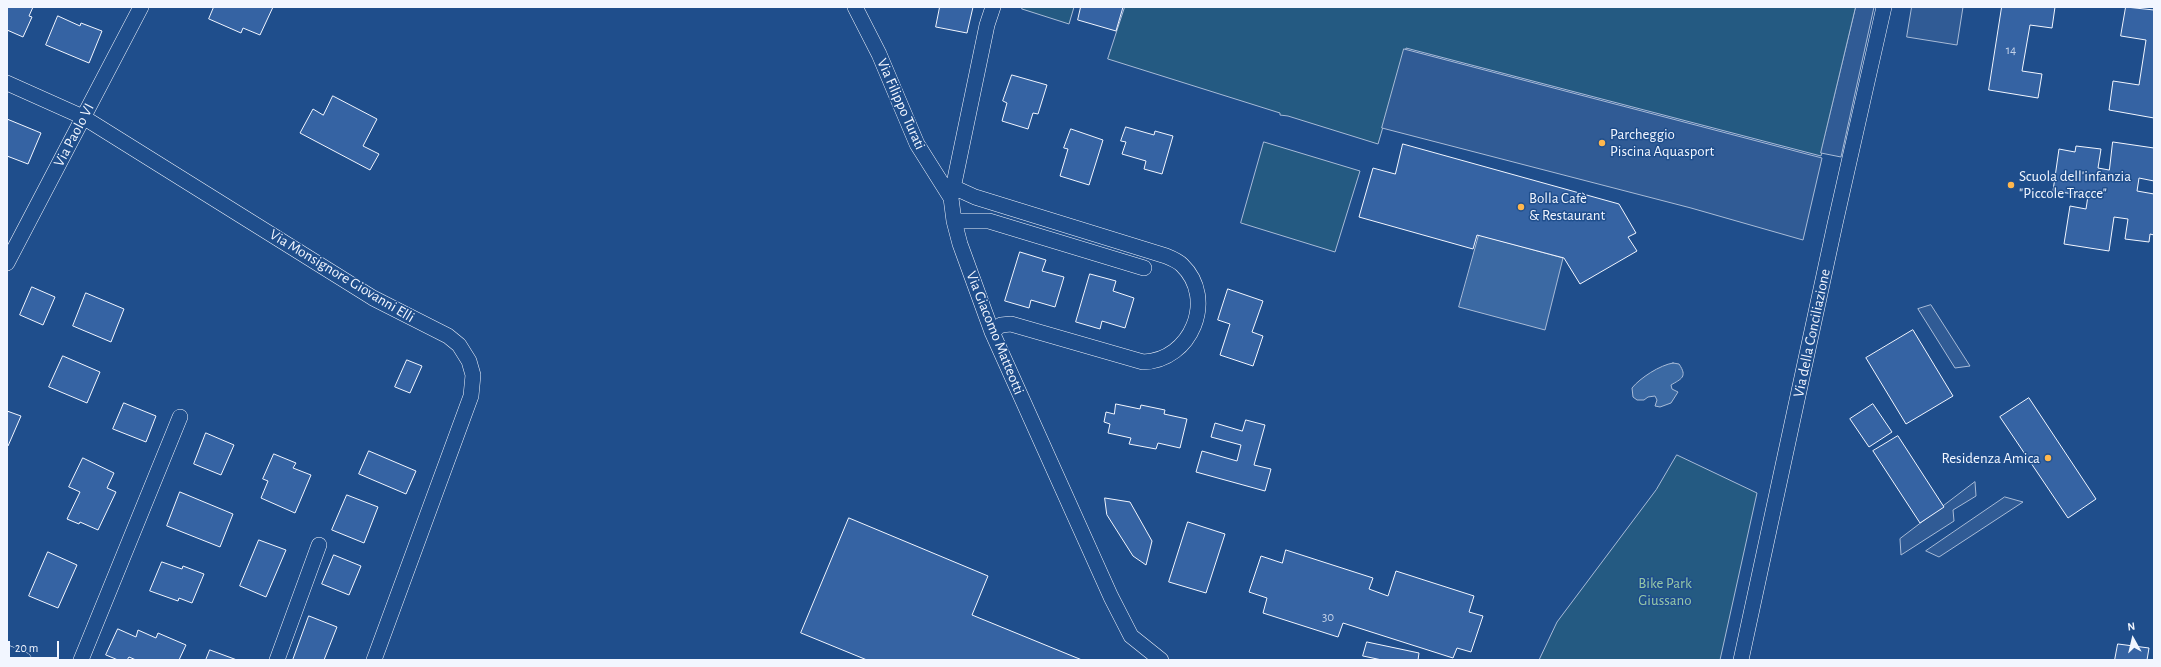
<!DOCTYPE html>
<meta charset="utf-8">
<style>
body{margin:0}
#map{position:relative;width:2161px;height:667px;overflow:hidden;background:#1f4e8c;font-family:"Alegreya Sans",sans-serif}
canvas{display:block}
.frame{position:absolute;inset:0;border:8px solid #f2f6ff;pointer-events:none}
.north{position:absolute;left:2113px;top:619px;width:40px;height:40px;-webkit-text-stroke:3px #1f4e8c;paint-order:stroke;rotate:352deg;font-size:11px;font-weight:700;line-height:16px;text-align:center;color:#f2f6ff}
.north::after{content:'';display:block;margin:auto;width:14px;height:18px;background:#f2f6ff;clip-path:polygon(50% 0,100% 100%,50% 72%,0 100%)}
.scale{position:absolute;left:8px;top:641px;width:51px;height:18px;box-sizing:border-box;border:2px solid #f2f6ff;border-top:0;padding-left:5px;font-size:12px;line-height:14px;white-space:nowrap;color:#f2f6ff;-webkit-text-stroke:3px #1f4e8c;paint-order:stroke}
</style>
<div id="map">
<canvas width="2161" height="667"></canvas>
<div class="frame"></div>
<div class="north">N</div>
<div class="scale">20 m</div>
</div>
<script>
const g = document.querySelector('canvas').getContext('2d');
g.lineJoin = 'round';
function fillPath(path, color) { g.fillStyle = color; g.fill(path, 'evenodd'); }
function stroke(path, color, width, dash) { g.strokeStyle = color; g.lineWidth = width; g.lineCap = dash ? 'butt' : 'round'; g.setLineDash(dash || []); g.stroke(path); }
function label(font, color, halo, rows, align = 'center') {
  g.font = font + ' "Alegreya Sans",sans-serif'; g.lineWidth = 3; g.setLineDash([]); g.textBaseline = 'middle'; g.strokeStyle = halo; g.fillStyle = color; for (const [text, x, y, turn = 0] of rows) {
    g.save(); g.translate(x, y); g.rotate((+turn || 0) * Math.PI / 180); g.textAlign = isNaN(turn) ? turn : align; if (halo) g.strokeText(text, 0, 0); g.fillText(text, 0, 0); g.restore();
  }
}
const green = new Path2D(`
 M1023 7H1074L1069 24 1022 9Z
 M1125 7H1856L1821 156 1406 48 1378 144 1288 116 1280 115V113L1108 59Z
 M1264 142 1360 171 1335 252 1241 223Z
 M1677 455 1757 493 1720 660H1539L1557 622 1656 490Z`);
fillPath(green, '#245a82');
stroke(green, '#a8bbd7', 1);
const parking = new Path2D(`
 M1856 7H1874L1841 157 1821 153Z
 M1912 7H1963L1957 45 1907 37Z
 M1404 49 1822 158 1803 240 1691 208 1382 128Z
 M1931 305 1970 366 1955 368 1918 309Z
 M1975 482 1976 496 1953 510 1954 521 1901 555 1900 539Z
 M2005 497 2023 502 1939 557 1926 551Z`);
fillPath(parking, '#305b95');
stroke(parking, '#a8bbd7', 1);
const water = new Path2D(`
 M1479 235 1563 258 1545 330 1459 307Z
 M1673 363 1679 364C1688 377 1681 379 1671 385L1672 389 1678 392 1671 403 1660 407 1655 406 1657 400 1655 396 1648 397 1644 400H1637L1633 397 1632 388C1640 378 1660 365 1673 363Z`);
fillPath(water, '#3b69a3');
stroke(water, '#a8bbd7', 1);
const building = new Path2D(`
 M7 7H33L29 16 32 17 23 37 7 30Z
 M214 7H273L260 35 243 28 241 33 209 19Z
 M940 7H973L967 33 936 27Z
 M1081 7H1123L1116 31 1078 20Z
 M2002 7H2055L2052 28 2030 25 2022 71 2042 74 2038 98 1989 90Z
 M2126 7 2154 10V118L2109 110 2113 81 2139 85 2146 40 2121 36Z
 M58 16 80 26 81 23 102 31 89 63 46 45Z
 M1012 75 1047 85 1038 114 1033 113 1028 129 1002 121 1007 103 1003 101Z
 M333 96 377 119 363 146 379 154 370 170 300 133 313 109 323 115Z
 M7 119 41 133 28 164 7 156Z
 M1126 127 1154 135 1155 131 1173 136 1162 174 1144 169 1146 161 1122 154 1126 142 1121 141Z
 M1071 129 1103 140 1089 185 1060 176 1068 149 1064 148Z
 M2113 142 2154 148V181L2139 178 2137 191 2154 194V235L2150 234 2149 242 2125 239 2128 219 2114 217 2109 251 2064 244 2070 206 2086 209 2088 196 2053 191 2059 149 2075 152 2076 146 2101 149 2098 168 2109 170Z
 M1403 144 1619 204 1636 233 1628 237 1637 251 1580 284 1564 258 1477 235 1473 249 1359 217 1373 168 1395 174Z
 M1020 252 1046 260 1042 271 1064 277 1055 307 1031 300 1029 308 1005 301Z
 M1090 274 1116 281 1113 291 1134 298 1125 328 1102 321 1100 329 1076 322Z
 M32 287 55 297 43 325 20 315Z
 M1228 289 1263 301 1252 332 1263 336 1253 366 1220 355 1230 324 1218 320Z
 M86 293 124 309 111 342 73 326Z
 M1913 330 1953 396 1906 424 1866 358Z
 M63 356 100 372 87 403 49 387Z
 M407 360 422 366 410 393 395 387Z
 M2029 398 2096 499 2068 518 2000 417Z
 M124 403 156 416 146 442 113 429Z
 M1116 404 1140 409 1141 405 1165 410 1164 414 1187 419 1180 448 1158 443 1156 449 1129 444 1131 438 1108 433 1110 424 1104 422 1106 412 1114 414Z
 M1873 404 1892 432 1869 447 1850 419Z
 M7 411 21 416 8 446H7Z
 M1246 420 1265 425 1254 465 1271 469 1265 491 1196 472 1202 451 1237 461 1241 445 1211 437 1215 423 1242 431Z
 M206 433 234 445 221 475 194 464Z
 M1898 436 1944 507 1920 523 1873 451Z
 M369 451 416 471 406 494 359 474Z
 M274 454 296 463 293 468 311 475 295 513 261 498 268 481 263 479Z
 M83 458 114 473 107 488 116 492 98 530 80 522 79 524 67 519 80 492 69 487Z
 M180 492 233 514 220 547 167 526Z
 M347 495 378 507 364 543 332 530Z
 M1105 498 1130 502 1152 541 1146 565 1133 556 1107 515Z
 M849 518 988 576 972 615 1082 660H867L801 633Z
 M1188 522 1225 534 1206 593 1169 582Z
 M259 540 286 550 266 597 240 586Z
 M1286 550 1373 578 1369 589 1388 596 1396 571 1474 596 1469 612 1483 616 1471 652 1457 648 1453 658 1343 623 1338 637 1263 613 1267 598 1249 592 1261 556 1282 563Z
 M48 552 77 565 58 608 29 596Z
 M334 555 361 566 349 595 322 584Z
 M162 562 182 569 183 566 204 574 192 603 179 598 178 601 150 591Z
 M309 616 337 627 324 660H293Z
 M118 629 136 637 138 630 156 638 158 633 186 645 179 660H136L129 657 127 660H118L106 655Z
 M1367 642 1419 653 1418 660H1382L1363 656Z
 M2118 644 2149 648 2147 660H2115Z
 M210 650 237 660H206Z`);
fillPath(building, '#3563a3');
stroke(building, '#f2f6ff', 1);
const street = new Path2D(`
 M855 7 879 54 917 144 951 198
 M993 7 987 25 951 198 954 221 960 244 992 332 1111 597 1131 636 1161 660
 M7 83 83 117 373 298 448 336 459 345 469 361 473 375 471 396 374 660
 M953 187 975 197 1166 256C1171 258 1178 261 1182 265 1217 299 1191 361 1143 362L1011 324 1001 325 992 332
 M954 221H989L1144 268
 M7 263 141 7
 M7 653 24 660
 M81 660 180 417
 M277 660 319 545
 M1741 660 1835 224 1884 7`);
stroke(street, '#f2f6ff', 16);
stroke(street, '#1f4e8c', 15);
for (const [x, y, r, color] of [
 [1602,143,4,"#ffb74d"],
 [2011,185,4,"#ffb74d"],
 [1521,207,4,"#ffb74d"],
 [2048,458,4,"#ffb74d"]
]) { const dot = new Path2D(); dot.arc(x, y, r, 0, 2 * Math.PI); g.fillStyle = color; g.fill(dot); stroke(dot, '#1f4e8c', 1.5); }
label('13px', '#c3d1e8', null, [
 ["14",2011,50],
 ["30",1328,617]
]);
label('15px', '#f2f6ff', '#1f4e8c', [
 ["Via Filippo Turati",901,104,66],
 ["Via Paolo VI",74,135,-62],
 ["Via Monsignore Giovanni Elli",342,276,31],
 ["Via Giacomo Matteotti",995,333,68],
 ["Via della Conciliazione",1812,333,-78]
]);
label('15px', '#f2f6ff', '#1f4e8c', [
 ["Parcheggio",1610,134],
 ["Piscina Aquasport",1610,151],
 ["Scuola dell'infanzia",2019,176],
 ["\"Piccole Tracce\"",2019,193],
 ["Bolla Cafè",1529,198],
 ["& Restaurant",1529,215],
 ["Residenza Amica",2040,458,"right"]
], 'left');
label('15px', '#97c8a6', '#1f4e8c', [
 ["Bike Park",1665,583],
 ["Giussano",1665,600]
]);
</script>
